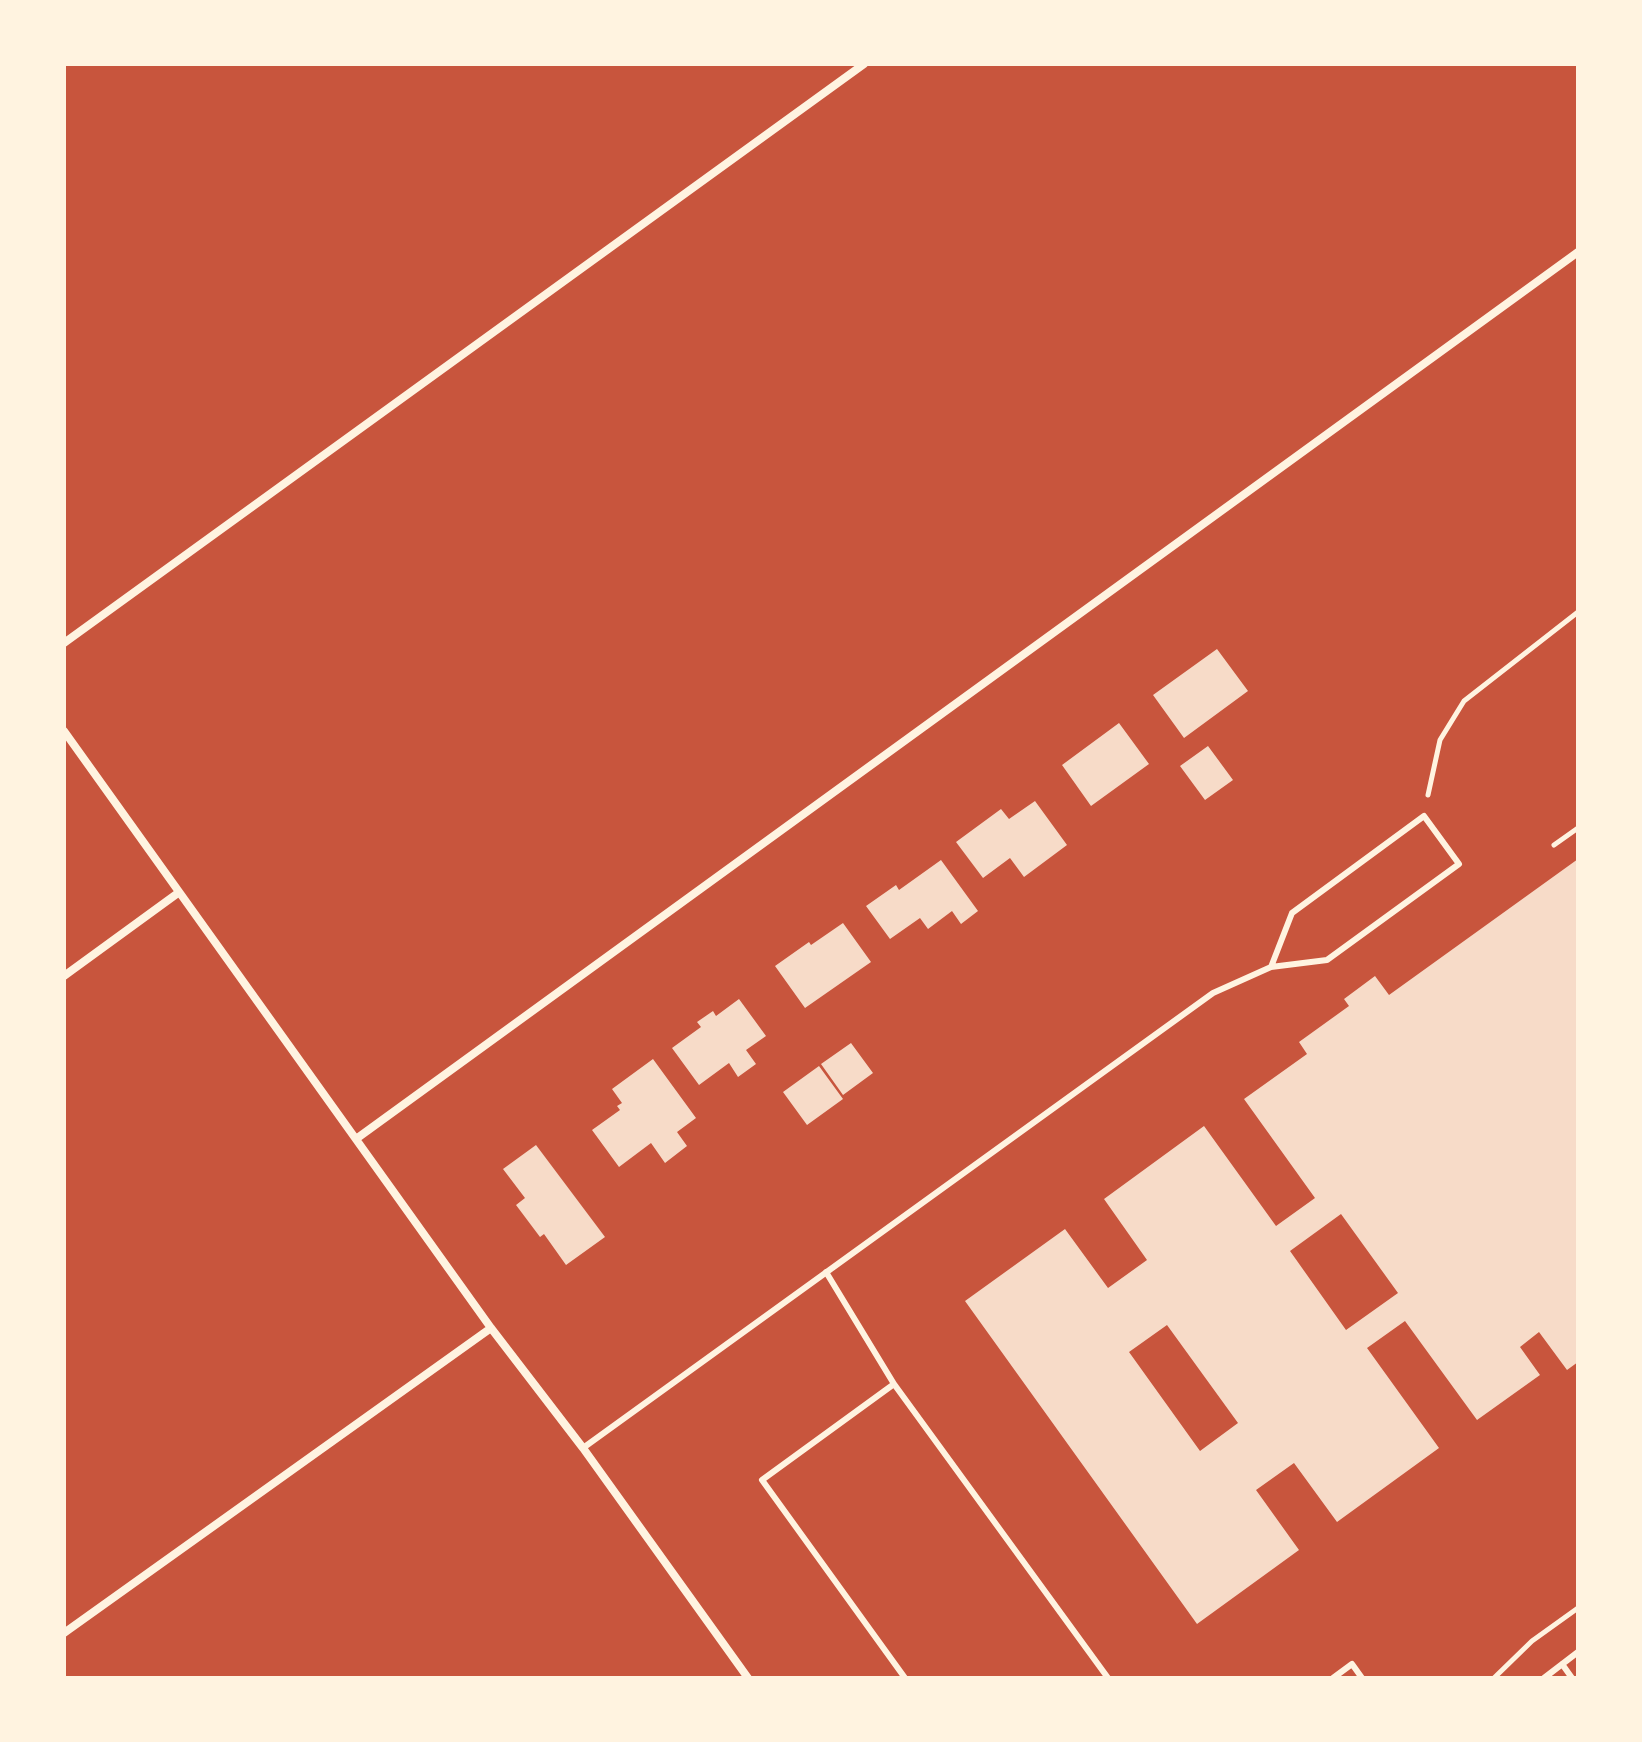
<!DOCTYPE html>
<style>
body{margin:0}
#map{position:relative;width:1642px;height:1742px;overflow:hidden;background:#c8553d;font-family:"IBM Plex Serif",serif}
canvas{display:block}
.frame{position:absolute;inset:0;border:66px solid #fff3e0;pointer-events:none}
</style>
<div id="map">
<canvas width="1642" height="1742"></canvas>
<div class="frame"></div>
</div>
<script>
const g = document.querySelector('canvas').getContext('2d');
g.lineJoin = 'round';
function fillPath(path, color) { g.fillStyle = color; g.fill(path, 'evenodd'); }
function stroke(path, color, width, dash) { g.strokeStyle = color; g.lineWidth = width; g.lineCap = dash ? 'butt' : 'round'; g.setLineDash(dash || []); g.stroke(path); }
fillPath(new Path2D(`
 M1217 649 1248 691 1184 738 1153 695Z
 M1119 723 1149 764 1091 806 1062 765Z
 M1208 746 1233 780 1205 800 1180 766Z
 M1035 801 1067 845 1024 877 1010 858 983 878 956 842 1001 809 1009 819Z
 M1578 859V1362L1567 1370 1539 1332 1520 1347 1540 1375 1477 1420 1405 1321 1367 1348 1439 1448 1337 1522 1294 1463 1256 1490 1299 1550 1197 1624 965 1301 1065 1229 1108 1288 1147 1260 1104 1199 1204 1126 1276 1226 1315 1198 1244 1099 1307 1054 1299 1042 1349 1006 1344 999 1375 976 1389 995ZM1341 1214 1398 1293 1346 1330 1290 1251ZM1167 1325 1238 1423 1200 1451 1129 1352Z
 M941 860 978 911 961 924 952 911 928 929 920 918 890 939 866 906 896 885 899 890Z
 M843 923 871 962 805 1008 775 966 809 942 811 945Z
 M739 999 766 1036 746 1050 756 1064 738 1077 729 1063 699 1085 672 1048 701 1027 697 1022 713 1011 716 1016Z
 M851 1043 873 1073 843 1095 821 1064Z
 M653 1059 696 1118 677 1132 687 1146 665 1163 651 1143 619 1167 592 1130 620 1110 617 1106 622 1103 612 1089Z
 M819 1066 843 1099 807 1125 783 1092Z
 M536 1145 605 1237 566 1265 544 1234 540 1237 516 1205 525 1198 503 1169Z`), '#f7dbc8');
stroke(new Path2D(`
 M1428 795 1440 740 1464 701 1578 612
 M1554 845 1578 828
 M1494 1678 1532 1641 1578 1608`), '#fff3e0', 5);
stroke(new Path2D(`
 M826 1272 894 1384 1108 1678
 M894 1384 762 1480 905 1678
 M583 1448 1213 993 1271 967 1292 913 1424 816 1459 864 1327 960 1271 967
 M1562 1664 1572 1678
 M1333 1678 1352 1664 1362 1678
 M1544 1678 1578 1652`), '#fff3e0', 6);
stroke(new Path2D(`
 M64 643 864 64
 M64 731 491 1328 583 1448 748 1678
 M64 976 178 893
 M356 1139 1578 252
 M64 1633 491 1328`), '#fff3e0', 8);
</script>
